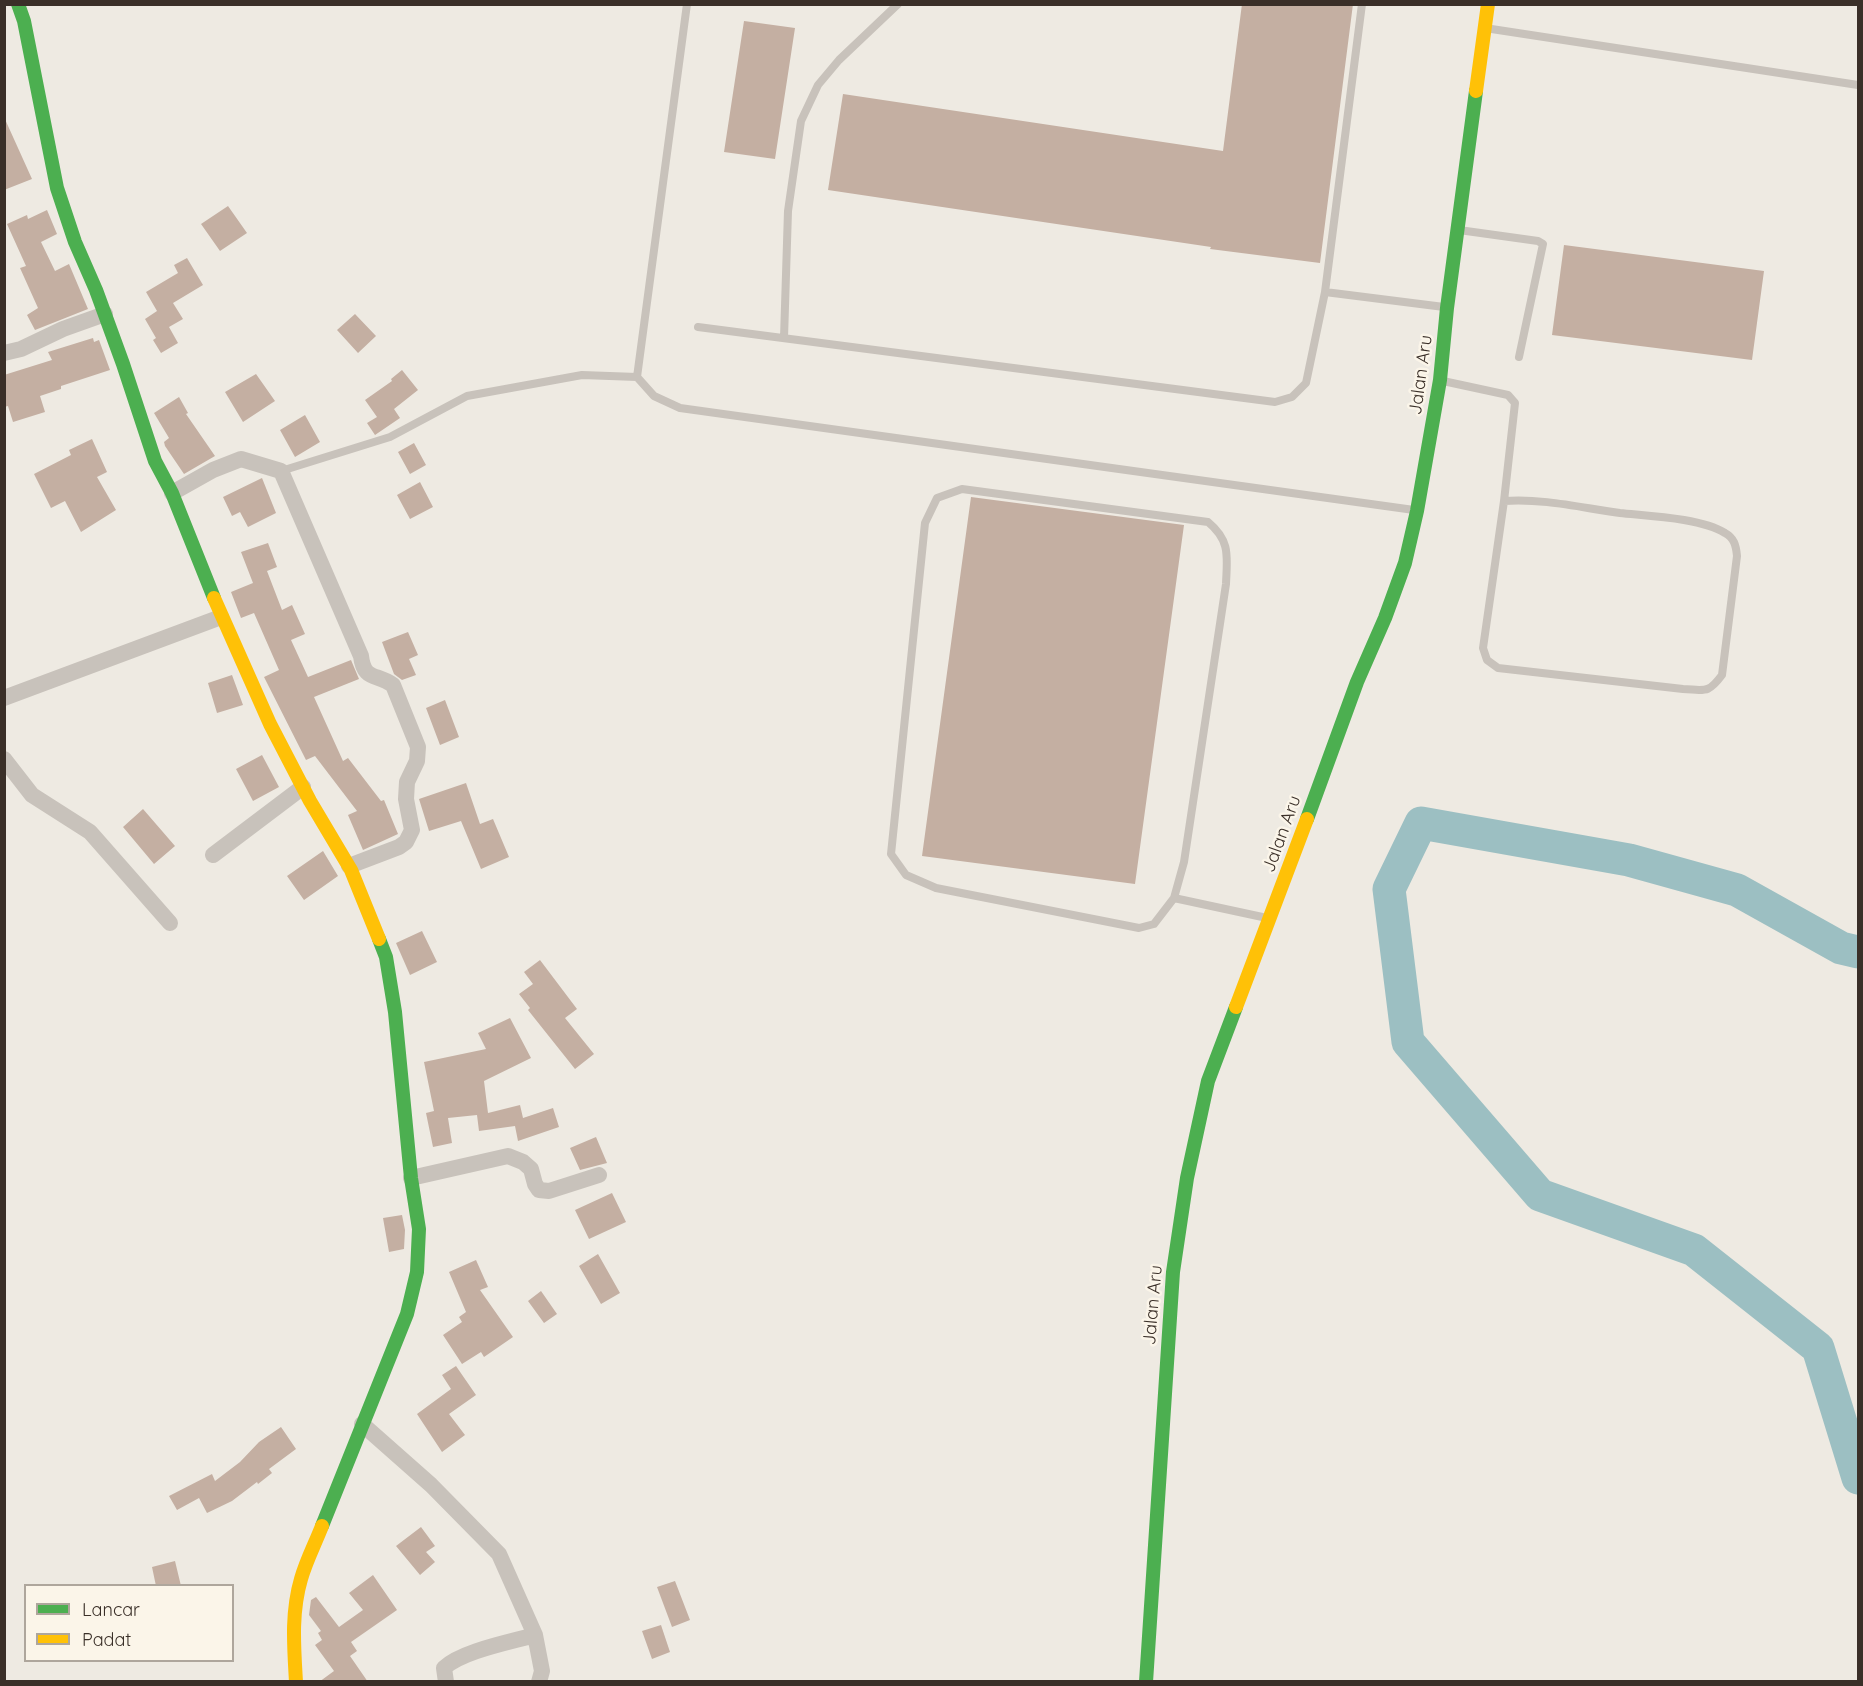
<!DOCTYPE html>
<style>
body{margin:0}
#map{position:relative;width:1863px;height:1686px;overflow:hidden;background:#eeeae2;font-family:Quicksand,sans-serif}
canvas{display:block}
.frame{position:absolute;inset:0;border:6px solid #3a2f28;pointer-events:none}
.legend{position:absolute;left:24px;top:1584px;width:210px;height:78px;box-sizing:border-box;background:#fbf5e9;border:2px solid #aea69c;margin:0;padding:8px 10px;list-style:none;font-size:18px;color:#3a2f28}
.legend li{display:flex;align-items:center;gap:12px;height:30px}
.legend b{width:30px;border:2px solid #aea69c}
</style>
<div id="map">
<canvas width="1863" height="1686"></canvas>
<div class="frame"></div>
<ul class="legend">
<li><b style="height:8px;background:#4caf50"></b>Lancar</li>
<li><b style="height:8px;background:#ffc107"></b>Padat</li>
</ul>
</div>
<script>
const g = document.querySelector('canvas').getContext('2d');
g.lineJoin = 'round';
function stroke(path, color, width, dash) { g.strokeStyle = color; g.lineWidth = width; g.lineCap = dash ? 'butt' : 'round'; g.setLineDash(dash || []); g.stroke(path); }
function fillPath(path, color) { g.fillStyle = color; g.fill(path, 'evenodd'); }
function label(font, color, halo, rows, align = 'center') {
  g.font = font + ' Quicksand,sans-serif'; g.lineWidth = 5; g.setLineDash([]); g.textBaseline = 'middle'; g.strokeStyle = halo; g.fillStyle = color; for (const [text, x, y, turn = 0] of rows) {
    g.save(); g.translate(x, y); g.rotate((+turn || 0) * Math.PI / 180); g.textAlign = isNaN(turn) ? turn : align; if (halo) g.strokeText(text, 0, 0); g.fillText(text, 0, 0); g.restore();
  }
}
stroke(new Path2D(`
 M1858 952 1841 948 1737 890 1629 860 1421 823 1389 889 1408 1042 1540 1195 1694 1250 1818 1348 1858 1478`), '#9cbfc2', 33);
fillPath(new Path2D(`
 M1242 4H1353L1320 263 1210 249 1211 247 828 190 843 94 1223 151Z
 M744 21 795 28 775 159 724 152Z
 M4 117 32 179 4 190Z
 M228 206 247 233 220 251 201 224Z
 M47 210 57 234 41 242 55 271 69 264 88 309 35 330 27 315 38 308 20 268 26 266 7 224 27 215 28 219Z
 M1564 245 1764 271 1752 360 1552 335Z
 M187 258 203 285 173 303 183 319 169 327 178 343 161 353 153 340 156 338 145 319 157 311 146 292 178 273 174 265Z
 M355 314 376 336 358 353 337 330Z
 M93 338 94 342 99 340 110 370 61 386V389L40 396 45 412 13 422 8 406 4 407V375L52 360 48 352Z
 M402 370 418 390 394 409 400 418 375 435 367 423 377 417 365 400 392 381 391 379Z
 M256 374 275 401 243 422 225 392Z
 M179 397 188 413 186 414 215 456 184 474 165 446 164 442 169 438 154 413Z
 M305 415 320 442 295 457 280 430Z
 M92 439 107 472 97 477 116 510 81 532 65 501 51 508 34 474 71 455 69 450Z
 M414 443 426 465 410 474 398 452Z
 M262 478 276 513 248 527 240 512 232 516 223 497Z
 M420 482 433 507 410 519 397 495Z
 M971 497 1184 525 1135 884 922 856Z
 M268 543 277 567 267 571 282 610 292 605 305 634 291 640 308 677 351 660 359 679 314 697 343 761 348 758 381 801 384 800 398 834 363 850 348 815 357 811 315 756 306 760 264 677 279 670 254 613 241 618 231 592 253 583 241 552Z
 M408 632 418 655 409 659 416 675 402 680 394 674 382 642Z
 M232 675 243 705 217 713 208 683Z
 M445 700 459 737 440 745 426 708Z
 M262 755 279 787 253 801 236 769Z
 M466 783 480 824 493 819 509 857 481 869 461 821 429 831 419 799Z
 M143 809 175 846 154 864 123 827Z
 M323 851 338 876 304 900 287 876Z
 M422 931 437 962 410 975 396 943Z
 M540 960 577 1009 565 1018 594 1054 575 1069 528 1010 530 1008 519 994 533 984 524 972Z
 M510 1018 531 1058 484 1081 488 1113 520 1105 523 1118 553 1108 559 1127 518 1141 515 1126 479 1131 477 1115 448 1118 452 1143 433 1147 426 1113 434 1111 424 1062 486 1049 478 1033Z
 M596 1137 607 1163 580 1170 570 1148Z
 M612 1193 626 1222 589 1239 575 1210Z
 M402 1215 405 1230 404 1249 389 1252 383 1218Z
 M598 1254 620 1293 601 1304 579 1266Z
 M476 1260 488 1287 480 1290 513 1337 484 1357 481 1352 462 1364 443 1335 462 1322 459 1317 466 1312 449 1272Z
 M541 1291 557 1314 544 1323 528 1301Z
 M456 1366 476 1395 449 1414 465 1435 442 1452 417 1414 451 1389 442 1375Z
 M281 1427 296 1449 269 1469 272 1473 258 1484 257 1482 232 1501 207 1513 199 1498 177 1510 169 1496 212 1474 215 1481 240 1462 259 1442Z
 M421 1527 435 1546 426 1552 435 1562 420 1575 396 1546Z
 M175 1561 181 1586H156L152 1567Z
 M373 1575 397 1610 351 1642 357 1651 350 1656 368 1682H319L334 1671 315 1645 322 1640 318 1633 321 1631 309 1615 311 1600 316 1597 339 1627 363 1610 349 1593Z
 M675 1581 690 1620 672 1627 657 1587Z
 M661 1625 670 1652 652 1659 642 1631Z`), '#c4afa2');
stroke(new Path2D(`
 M687 4 637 377 654 396 680 408 1414 510
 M1485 28 1858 85
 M1459 230 1538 241 1543 244 1519 357
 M1325 292 1444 307
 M698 327 1275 402 1292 397 1306 383 1325 292 1362 4
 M784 338 788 211 801 121 818 85 839 60 898 4
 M1443 381 1508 395 1515 403 1504 501C1542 498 1583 508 1620 513 1648 516 1701 518 1725 533 1734 538 1736 545 1737 556L1722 675C1708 694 1705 690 1683 689L1498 668 1487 660 1483 648 1504 501
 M281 471 390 437 467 396 582 375 637 377
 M962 489 1208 522C1231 541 1227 557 1226 584L1184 862 1174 898 1154 924 1139 928 936 888 906 875 891 854 925 523 937 498Z
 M1174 898 1267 918`), '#c8c2bb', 8);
stroke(new Path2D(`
 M4 353 21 349 63 329 105 314
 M172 493 213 470 241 459 281 471 361 656C364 681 376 673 393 685L418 747 417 761 407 782 406 799 412 830 406 842 399 847 349 866
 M4 698 221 617
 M4 759 32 795 90 832 170 923
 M213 855 303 787
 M411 1178 508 1156 523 1162 531 1169 535 1184 539 1190 549 1191 599 1175
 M362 1424 431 1485 499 1554 535 1635 542 1671 539 1682
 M446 1682 444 1668C462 1651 511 1642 535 1635`), '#c8c2bb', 16);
stroke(new Path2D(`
 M18 4 24 21 57 188 75 242 96 290 123 364 155 461 172 493 214 598
 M1307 819 1357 682 1385 618 1405 563 1417 511 1440 380 1447 308 1476 91
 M322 1526 407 1314 417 1272 419 1229 411 1178 395 1012 386 957 379 939
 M1146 1682 1173 1272 1187 1178 1208 1081 1236 1007`), '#4caf50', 14);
stroke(new Path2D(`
 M1476 91 1488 4
 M214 598 270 724 310 801 351 870 379 939
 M1236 1007 1307 819
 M296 1682C294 1647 291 1613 301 1579 306 1561 315 1544 322 1526`), '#ffc107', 14);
label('18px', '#3a2f28', '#fbf5e9', [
 ["Jalan Aru",1421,375,-82],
 ["Jalan Aru",1282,834,-70],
 ["Jalan Aru",1153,1305,-85]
]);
</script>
